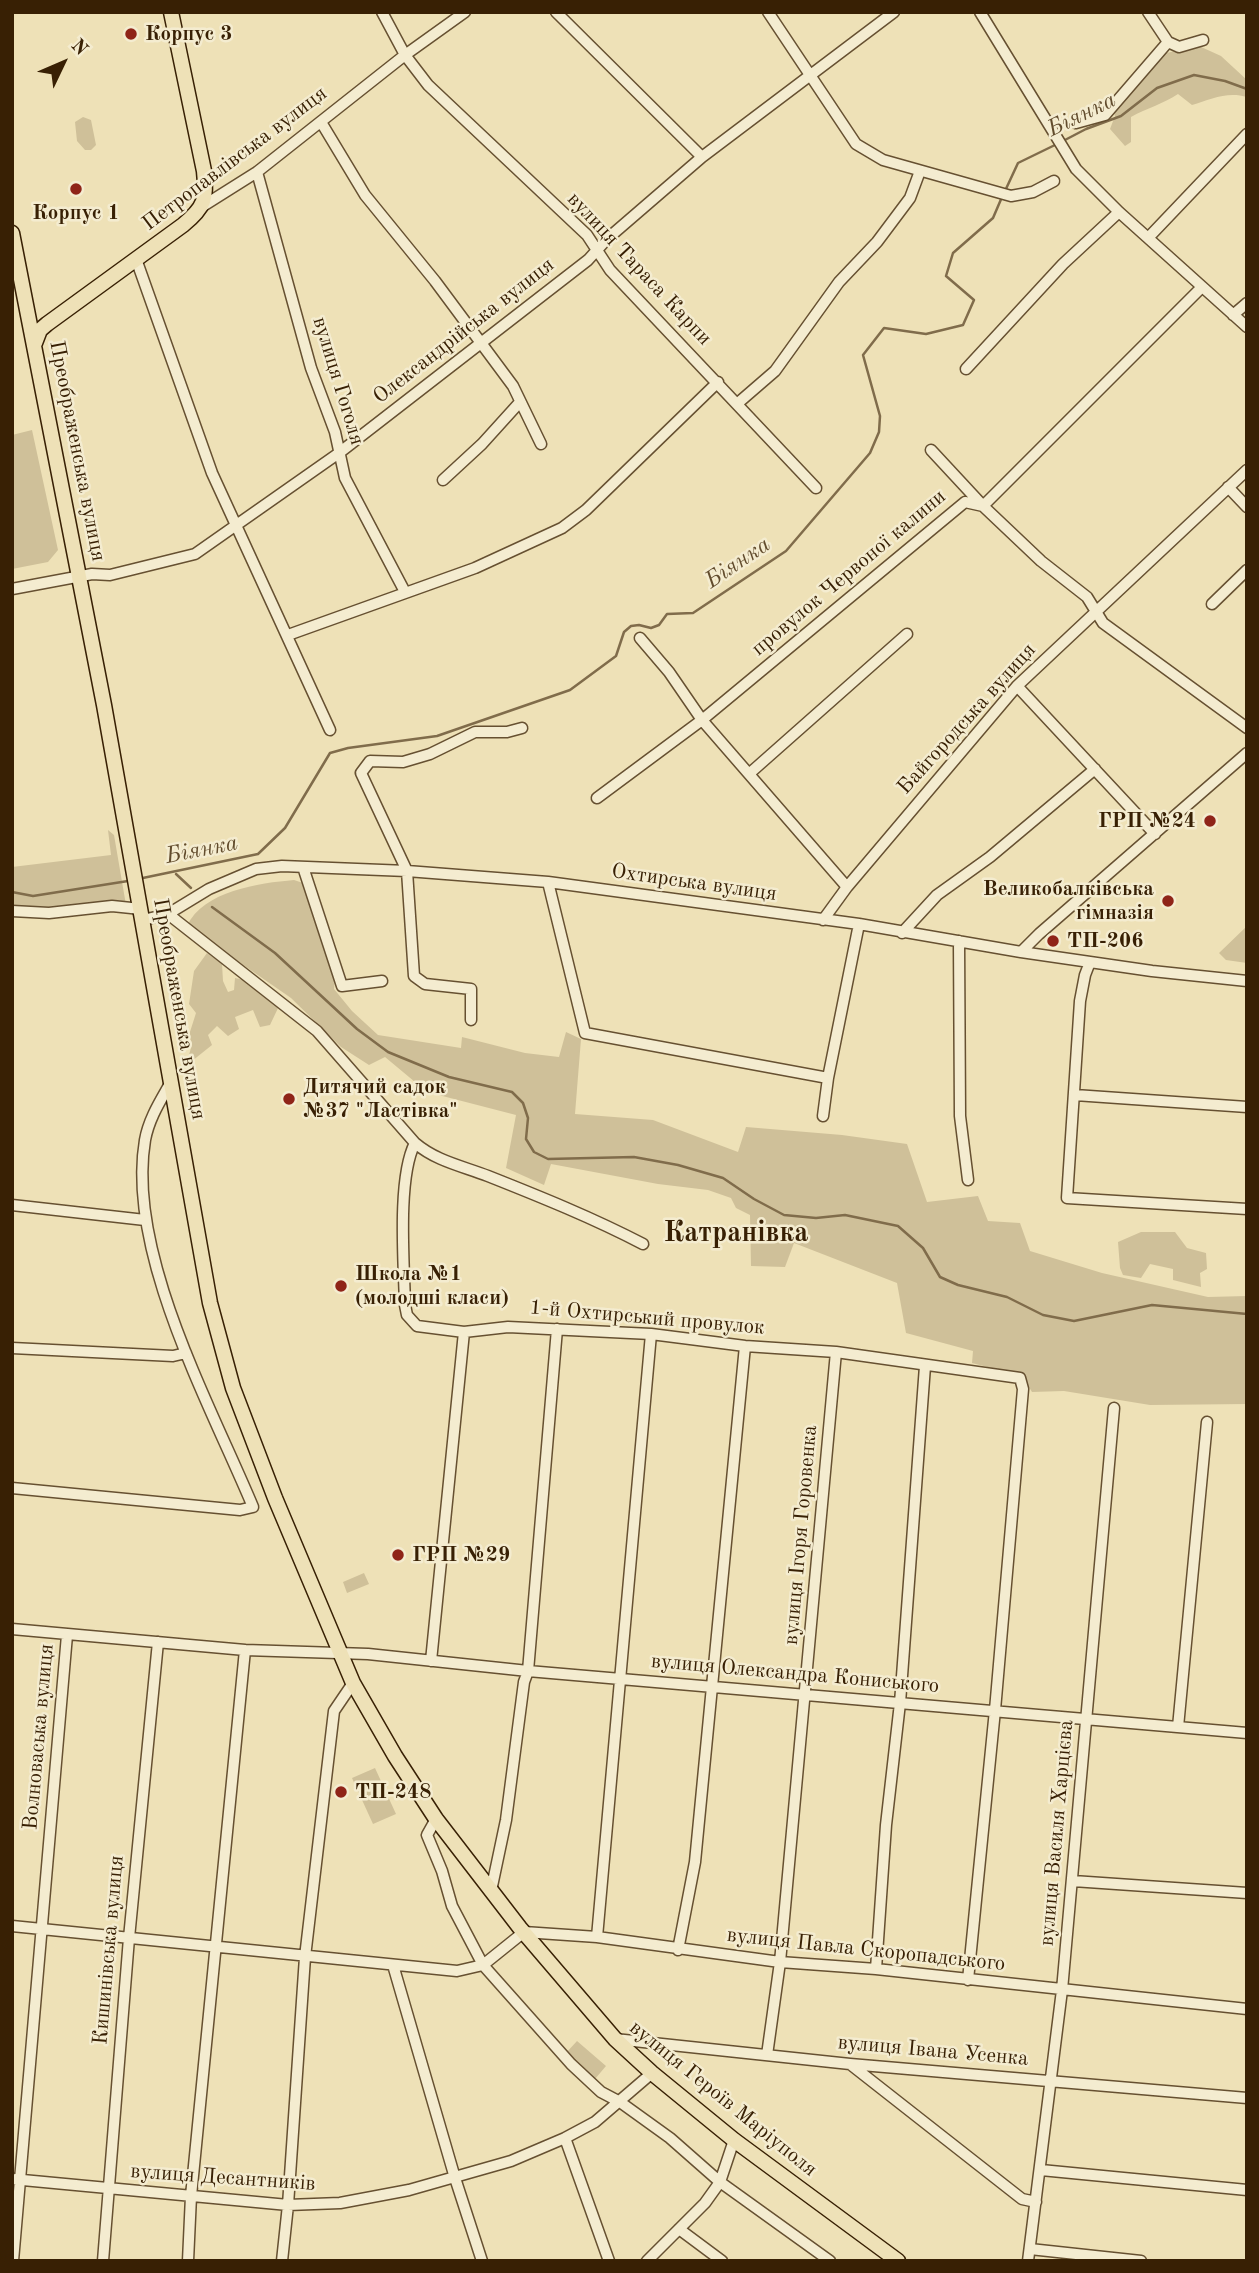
<!DOCTYPE html>
<meta charset="utf-8">
<style>
body{margin:0}
#map{position:relative;width:1259px;height:2273px;overflow:hidden;background:#eee1b7;font-family:"Old Standard TT",serif}
canvas{display:block}
.frame{position:absolute;inset:0;border:14px solid #382004;pointer-events:none}
.north{position:absolute;left:28px;top:28px;width:70px;height:70px;-webkit-text-stroke:5px #f4ecd0;paint-order:stroke;rotate:46deg;font-size:19px;font-weight:700;line-height:28px;text-align:center;color:#382004}
.north::after{content:'';display:block;margin:auto;width:24px;height:32px;background:#382004;clip-path:polygon(50% 0,100% 100%,50% 72%,0 100%)}
</style>
<div id="map">
<canvas width="1259" height="2273"></canvas>
<div class="frame"></div>
<div class="north">N</div>
</div>
<script>
const g = document.querySelector('canvas').getContext('2d');
g.lineJoin = 'round';
function fillPath(path, color) { g.fillStyle = color; g.fill(path, 'evenodd'); }
function stroke(path, color, width, dash) { g.strokeStyle = color; g.lineWidth = width; g.lineCap = dash ? 'butt' : 'round'; g.setLineDash(dash || []); g.stroke(path); }
function label(font, color, halo, rows, align = 'center') {
  g.font = font + ' "Old Standard TT",serif'; g.lineWidth = 5; g.setLineDash([]); g.textBaseline = 'middle'; g.strokeStyle = halo; g.fillStyle = color; for (const [text, x, y, turn = 0] of rows) {
    g.save(); g.translate(x, y); g.rotate((+turn || 0) * Math.PI / 180); g.textAlign = isNaN(turn) ? turn : align; if (halo) g.strokeText(text, 0, 0); g.fillText(text, 0, 0); g.restore();
  }
}
fillPath(new Path2D(`
 M1199 46 1221 56 1247 80V97C1228 91 1210 99 1192 105L1178 94C1163 104 1147 108 1131 117V142L1125 146 1110 129 1115 116 1113 110 1166 53Z
 M83 117 91 120 96 145 91 150H85L77 141 75 122Z
 M32 430 58 550 48 562 12 569V435Z
 M108 830 114 835 126 905 50 910 12 907V867L111 855Z
 M294 880 306 884 335 976 334 989 352 1011 378 1035 461 1048 462 1037 525 1053 559 1057 566 1032 581 1039 575 1114 653 1120 738 1152 746 1127 842 1135 907 1144 927 1202 978 1196 988 1221 1020 1223 1030 1251 1102 1273 1208 1297 1247 1296V1404L1150 1405 1064 1391 1032 1392 1022 1376 972 1363 973 1351 906 1333 897 1283 794 1243 785 1267 751 1266 750 1215 736 1208 731 1198 708 1190 658 1184 551 1164 544 1185 506 1168 516 1115 427 1092 385 1057 369 1065 341 1047 291 998 187 926C203 891 259 883 294 880Z
 M1247 926V963L1226 960 1219 953Z
 M207 953 222 964 223 981 228 992 234 990 235 978 245 980 279 1006 270 1025 260 1027 253 1010 235 1017 239 1029 228 1036 217 1026 208 1035 212 1045 192 1061 189 1055 192 1044 189 1035 196 1013 189 1004 194 971Z
 M1141 1232H1175L1187 1248 1206 1253 1207 1269 1200 1273 1201 1287 1173 1280V1269L1150 1264 1141 1278 1123 1275 1120 1268 1118 1242Z
 M364 1573 369 1584 347 1593 343 1582Z
 M375 1768 396 1814 373 1824 352 1778Z
 M577 2041 606 2066 595 2079 566 2053Z`), '#cfc099');
stroke(new Path2D(`
 M1063 141 1086 129 1121 116 1157 88 1194 75 1225 81 1247 89
 M1005 191 1018 163 1057 144
 M176 874 191 888
 M138 879 258 854 285 828 330 753 348 748 437 736 570 690 616 656 624 632 631 626 639 625 651 628 659 625 667 614 693 613 786 551 870 453 879 432 880 416 863 355 884 328 926 334 963 325 974 300 946 276 953 253 993 218 1002 197
 M12 892 33 896 128 881
 M212 907 275 953 357 1029 388 1052 449 1077 512 1092 523 1103 528 1118 526 1139 534 1152 548 1159 634 1157 678 1165 723 1178 754 1199 784 1215 816 1218 845 1215 898 1226 923 1248 940 1277 958 1285 1007 1297 1043 1315 1074 1321 1152 1305 1247 1314`), '#806c4b', 2.5);
const minor = new Path2D(`
 M382 12 405 55 428 85 587 235 610 270 816 488
 M556 12 702 157
 M768 12 856 144 883 160 1011 196 1033 192 1054 181
 M980 12 1076 169 1119 212 1247 327
 M1148 12 1168 42 1179 47 1203 40
 M321 122 365 195 435 281 513 386 541 444
 M1076 123 1105 115 1168 42
 M257 172 311 368 335 432 345 478 405 592
 M203 206 257 172 405 55 465 12
 M1148 238 1247 134
 M136 259 212 473 330 730
 M1233 315 1247 303
 M966 369 1063 264 1119 212
 M738 403 775 371 839 282 877 242 910 198 920 171
 M931 450 983 506 1041 561 1087 597 1103 623 1247 728
 M443 480 482 444 520 402
 M1228 487 1247 507
 M12 589 92 574 110 575 195 554 339 453 588 260 607 239 702 157 894 12
 M1212 604 1247 570
 M288 635 475 568 562 528 586 510 718 382
 M640 638 669 672 702 720 847 887
 M1017 686 1155 834
 M750 773 907 634
 M597 798 702 720 965 502 983 506 1202 287
 M303 867 342 986 382 981
 M548 882 585 1033 828 1078
 M12 911 49 913 112 906 141 909
 M168 914 317 1031 415 1143C436 1161 462 1166 488 1176 541 1197 593 1218 643 1244
 M143 920 168 914 209 889 256 869 282 866 407 871 548 882 859 924 1021 952 1152 971 1247 981
 M823 920 847 887 1017 686 1247 470
 M902 933 937 895 990 857 1095 769
 M959 941 960 1116 968 1180
 M1021 952 1039 934 1247 753
 M1090 962 1085 975 1080 1001 1067 1198 1247 1209
 M471 1020V989L425 984 414 976 407 871 361 773 370 761 403 762 430 754 475 732H507L522 728
 M1075 1095 1247 1107
 M823 1116 828 1078 859 924
 M415 1143C397 1178 404 1263 405 1305L407 1315 417 1326 464 1332 508 1327 651 1334 745 1346 836 1352 1020 1378 1023 1389 995 1710 968 1980
 M12 1205 145 1220
 M12 1348 173 1356 186 1353
 M12 1488 240 1510 253 1507C210 1404 126 1252 145 1140 149 1118 161 1100 171 1082
 M12 1629 245 1650 368 1654 528 1671 1247 1733
 M431 1661 464 1332
 M1178 1727 1207 1422
 M436 1819 427 1835 442 1871 452 1906 483 1965 571 2064 601 2092 620 2102 670 2138 720 2182 830 2261
 M1073 1881 1247 1893
 M491 1891 506 1820 524 1682 528 1671 557 1329
 M12 1926 457 1971 483 1965 524 1932 597 1937 780 1962 876 1969 1247 2009
 M597 1937 651 1334
 M678 1950 695 1862 745 1346
 M393 1965 455 2178 482 2261
 M876 1969 886 1825 900 1703 925 1366
 M615 2039 850 2064 1247 2098
 M767 2055 780 1962 836 1352
 M850 2064 1022 2199 1036 2202
 M565 2138 609 2261
 M1041 2170 1247 2190
 M12 2179 288 2205 340 2203 409 2190 511 2161 565 2138 595 2122 652 2073
 M679 2229 722 2261
 M1030 2249 1141 2261
 M13 2261 67 1635
 M103 2261 129 1938 158 1642
 M188 2261 191 2196 245 1650
 M282 2261 288 2205 305 1957 334 1711 353 1683
 M647 2261 705 2203 720 2182 734 2140
 M1028 2261 1062 1990 1114 1408`);
const major = new Path2D(`
 M12 233 104 705 210 1303 233 1388 275 1498 353 1683 395 1756 436 1819 520 1928 615 2039 652 2073 734 2140 898 2261
 M35 343 40 330 47 324 183 225C205 207 207 199 204 171L171 12`);
stroke(minor, '#665031', 13);
stroke(major, '#382004', 17);
stroke(minor, '#f4ecd0', 10);
stroke(major, '#eee1b7', 14);
for (const [x, y, r, color] of [
 [131,34,7,"#8f2418"],
 [76,189,7,"#8f2418"],
 [1210,821,7,"#8f2418"],
 [1168,901,7,"#8f2418"],
 [1053,941,7,"#8f2418"],
 [289,1099,7,"#8f2418"],
 [341,1286,7,"#8f2418"],
 [398,1555,7,"#8f2418"],
 [341,1792,7,"#8f2418"]
]) { const dot = new Path2D(); dot.arc(x, y, r, 0, 2 * Math.PI); g.fillStyle = color; g.fill(dot); stroke(dot, '#f4ecd0', 2.5); }
label('bold 21px', '#382004', '#f4ecd0', [
 ["Корпус 3",145,34],
 ["Корпус 1",76,213,"center"],
 ["ГРП №24",1196,821,"right"],
 ["Великобалківська",1154,889,"right"],
 ["гімназія",1154,913,"right"],
 ["ТП-206",1067,941],
 ["Дитячий садок",303,1087],
 ["№37 \"Ластівка\"",303,1111],
 ["Школа №1",355,1274],
 ["(молодші класи)",355,1298],
 ["ГРП №29",412,1555],
 ["ТП-248",355,1792]
], 'left');
label('21px', '#382004', '#f4ecd0', [
 ["Петропавлівська вулиця",235,159,-37],
 ["вулиця Тараса Карпи",639,269,47],
 ["Олександрійська вулиця",464,331,-38],
 ["вулиця Гоголя",338,381,73],
 ["Преображенська вулиця",77,451,79],
 ["провулок Червоної калини",849,573,-40],
 ["Байгородська вулиця",967,719,-48],
 ["Охтирська вулиця",694,883,8],
 ["Преображенська вулиця",179,1009,80],
 ["1-й Охтирський провулок",647,1318,5],
 ["вулиця Ігоря Горовенка",801,1535,-85],
 ["вулиця Олександра Кониського",795,1674,5],
 ["Волноваська вулиця",39,1737,-85],
 ["вулиця Василя Харцієва",1057,1833,-85],
 ["Кишинівська вулиця",109,1950,-85],
 ["вулиця Павла Скоропадського",866,1950,6],
 ["вулиця Івана Усенка",933,2051,5],
 ["вулиця Героїв Маріуполя",723,2099,39],
 ["вулиця Десантників",223,2178,4]
]);
label('italic 23px', '#624c2d', '#f4ecd0', [
 ["Біянка",1082,115,-26],
 ["Біянка",738,563,-34],
 ["Біянка",202,850,-11]
]);
label('bold 28px', '#382004', '#f4ecd0', [
 ["Катранівка",736,1234]
]);
</script>
